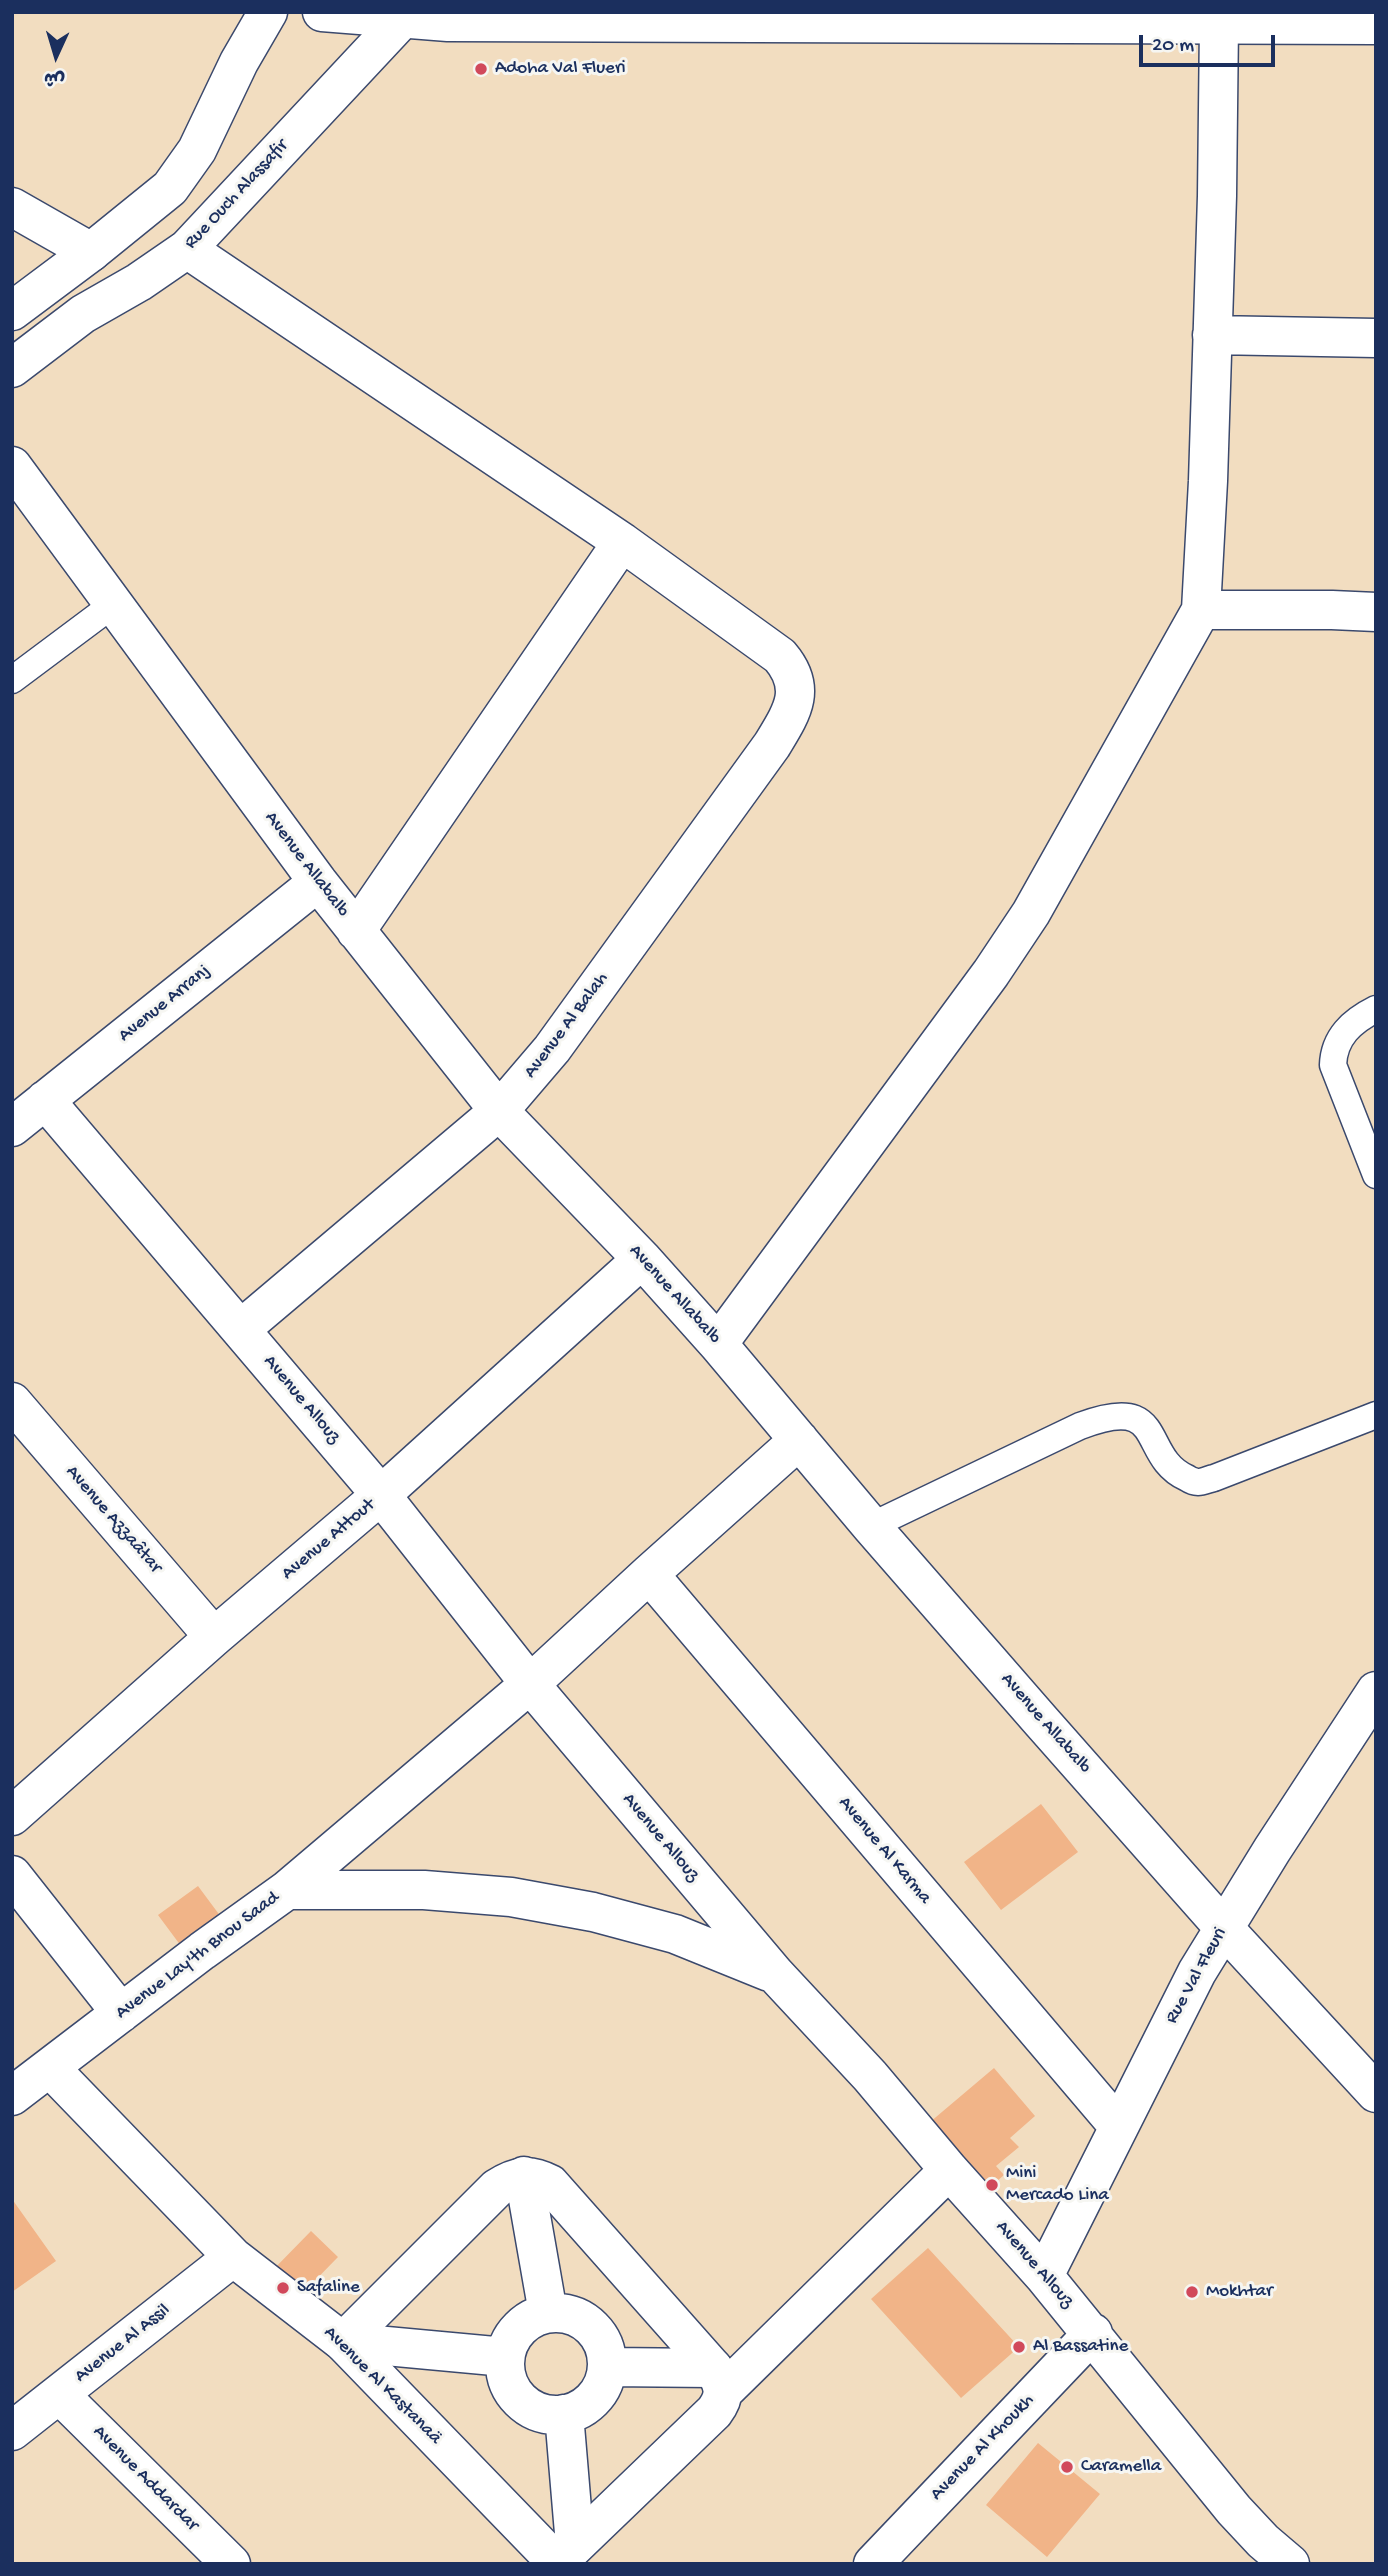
<!DOCTYPE html>
<meta charset="utf-8">
<style>
body{margin:0}
#map{position:relative;width:1388px;height:2576px;overflow:hidden;background:#f2ddc0;font-family:"Gochi Hand","Playpen Sans Arabic",sans-serif}
canvas{display:block}
.frame{position:absolute;inset:0;border:14px solid #1b2f5e;pointer-events:none}
.north{position:absolute;left:21px;top:21px;width:70px;height:70px;-webkit-text-stroke:5px #f6f6f2;paint-order:stroke;rotate:184deg;font-size:19px;font-weight:700;line-height:28px;text-align:center;color:#1b2f5e}
.north::after{content:'';display:block;margin:auto;width:24px;height:32px;background:#1b2f5e;clip-path:polygon(50% 0,100% 100%,50% 72%,0 100%)}
.scale{position:absolute;left:1139px;top:35px;width:136px;height:32px;box-sizing:border-box;border:4px solid #1b2f5e;border-top:0;padding-left:9px;font-size:21px;line-height:24px;white-space:nowrap;color:#1b2f5e;-webkit-text-stroke:5px #f6f6f2;paint-order:stroke}
</style>
<div id="map">
<canvas width="1388" height="2576"></canvas>
<div class="frame"></div>
<div class="north">ش</div>
<div class="scale">20 m</div>
</div>
<script>
const g = document.querySelector('canvas').getContext('2d');
g.lineJoin = 'round';
function fillPath(path, color) { g.fillStyle = color; g.fill(path, 'evenodd'); }
function stroke(path, color, width, dash) { g.strokeStyle = color; g.lineWidth = width; g.lineCap = dash ? 'butt' : 'round'; g.setLineDash(dash || []); g.stroke(path); }
function label(font, color, halo, rows, align = 'center') {
  g.font = font + ' "Gochi Hand",sans-serif'; g.lineWidth = 6; g.setLineDash([]); g.textBaseline = 'middle'; g.strokeStyle = halo; g.fillStyle = color; for (const [text, x, y, turn = 0] of rows) {
    g.save(); g.translate(x, y); g.rotate((+turn || 0) * Math.PI / 180); g.textAlign = isNaN(turn) ? turn : align; if (halo) g.strokeText(text, 0, 0); g.fillText(text, 0, 0); g.restore();
  }
}
fillPath(new Path2D(`
 M1041 1804 1078 1852 1001 1910 964 1862Z
 M198 1886 221 1917 181 1946 158 1915Z
 M994 2068 1035 2116 1010 2138 1019 2147 996 2166 1004 2175 981 2195 923 2128Z
 M12 2199 56 2261 12 2292Z
 M311 2231 338 2257 296 2300 269 2274Z
 M928 2248 1019 2347 961 2398 871 2299Z
 M1038 2443 1100 2494 1047 2557 986 2505Z`), '#f1b488');
const service = new Path2D(`
 M12 680 115 603
 M1376 1009C1352 1021 1334 1037 1333 1065L1376 1175
 M871 1526 1080 1426C1169 1392 1138 1456 1187 1478 1190 1480 1195 1482 1198 1482 1203 1482 1209 1479 1214 1478L1376 1415`);
const pedestrian = new Path2D(`
 M12 207 91 252
 M524 2176 548 2313
 M505 2364a51 51 0 1 1 102 0a51 51 0 1 1-102 0Z
 M343 2342 505 2357
 M607 2367 713 2368
 M564 2414 575 2545`);
const minor = new Path2D(`
 M187 249 622 542 780 656C808 689 792 712 772 745L552 1049 499 1111 241 1329
 M1212 335 1376 338
 M12 466 318 882 499 1111 642 1259 718 1344 871 1526 1041 1721 1223 1927 1376 2093
 M1201 610H1332L1376 612
 M356 931 622 542
 M45 1100 381 1495 530 1684 775 1974 870 2076 949 2170 1044 2276 1234 2510 1263 2541 1290 2564
 M12 1127 318 882
 M718 1344 991 973 1031 913 1201 610 1208 481 1217 196 1219 24 1221 12
 M12 1402 214 1637
 M649 1574 1119 2127
 M12 1816 214 1637 381 1495 642 1259
 M12 1875 121 2013
 M287 1890 530 1684 649 1574 799 1440
 M51 2069 233 2257 343 2342 558 2564
 M12 2096 202 1951 287 1890H424L511 1897 593 1912 675 1934 769 1972
 M1044 2276 1197 1972 1272 1850 1376 1691
 M343 2342 497 2188C516 2176 529 2173 550 2184L713 2368C724 2385 727 2395 714 2412L557 2563
 M724 2391 949 2170
 M59 2394 231 2564
 M12 2431 233 2257
 M873 2564 1093 2333`);
const tertiary = new Path2D(`
 M12 311 91 252 170 188 197 150 239 62 268 12
 M12 368 83 314 139 282 187 249 403 18`);
const secondary = new Path2D(`
 M322 12 448 22 1376 25`);
stroke(service, '#3b496d', 29);
stroke(pedestrian, '#3b496d', 41);
stroke(minor, '#3b496d', 41);
stroke(tertiary, '#3b496d', 41);
stroke(secondary, '#3b496d', 41);
stroke(service, '#fff', 26);
stroke(pedestrian, '#fff', 38);
stroke(minor, '#fff', 38);
stroke(tertiary, '#fff', 38);
stroke(secondary, '#fff', 38);
for (const [x, y, r, color] of [
 [481,69,7,"#d1495b"],
 [992,2185,7,"#d1495b"],
 [283,2288,7,"#d1495b"],
 [1192,2292,7,"#d1495b"],
 [1019,2347,7,"#d1495b"],
 [1067,2467,7,"#d1495b"]
]) { const dot = new Path2D(); dot.arc(x, y, r, 0, 2 * Math.PI); g.fillStyle = color; g.fill(dot); stroke(dot, '#f6f6f2', 2.5); }
label('19px', '#1b2f5e', '#f6f6f2', [
 ["Adoha Val Flueri",495,69],
 ["Mini",1006,2174],
 ["Mercado Lina",1006,2196],
 ["Safaline",297,2288],
 ["Mokhtar",1206,2292],
 ["Al Bassatine",1033,2347],
 ["Caramella",1081,2467]
], 'left');
label('19px', '#1b2f5e', '#f6f6f2', [
 ["Rue Ouch Alassafir",237,195,-47],
 ["Avenue Allabalb",306,865,53],
 ["Avenue Arranj",165,1004,-39],
 ["Avenue Al Balah",567,1026,-53],
 ["Avenue Allabalb",674,1295,48],
 ["Avenue Allouz",301,1400,50],
 ["Avenue Azzaâtar",113,1520,49],
 ["Avenue Attout",329,1540,-40],
 ["Avenue Allabalb",1045,1724,49],
 ["Avenue Allouz",660,1838,50],
 ["Avenue Al Karma",884,1851,50],
 ["Avenue Lay'th Bnou Saad",198,1956,-37],
 ["Rue Val Fleuri",1197,1976,-61],
 ["Avenue Allouz",1034,2265,49],
 ["Avenue Al Assil",123,2344,-38],
 ["Avenue Al Kastanaä",382,2386,45],
 ["Avenue Al Khoukh",983,2448,-46],
 ["Avenue Addardar",145,2479,45]
]);
</script>
